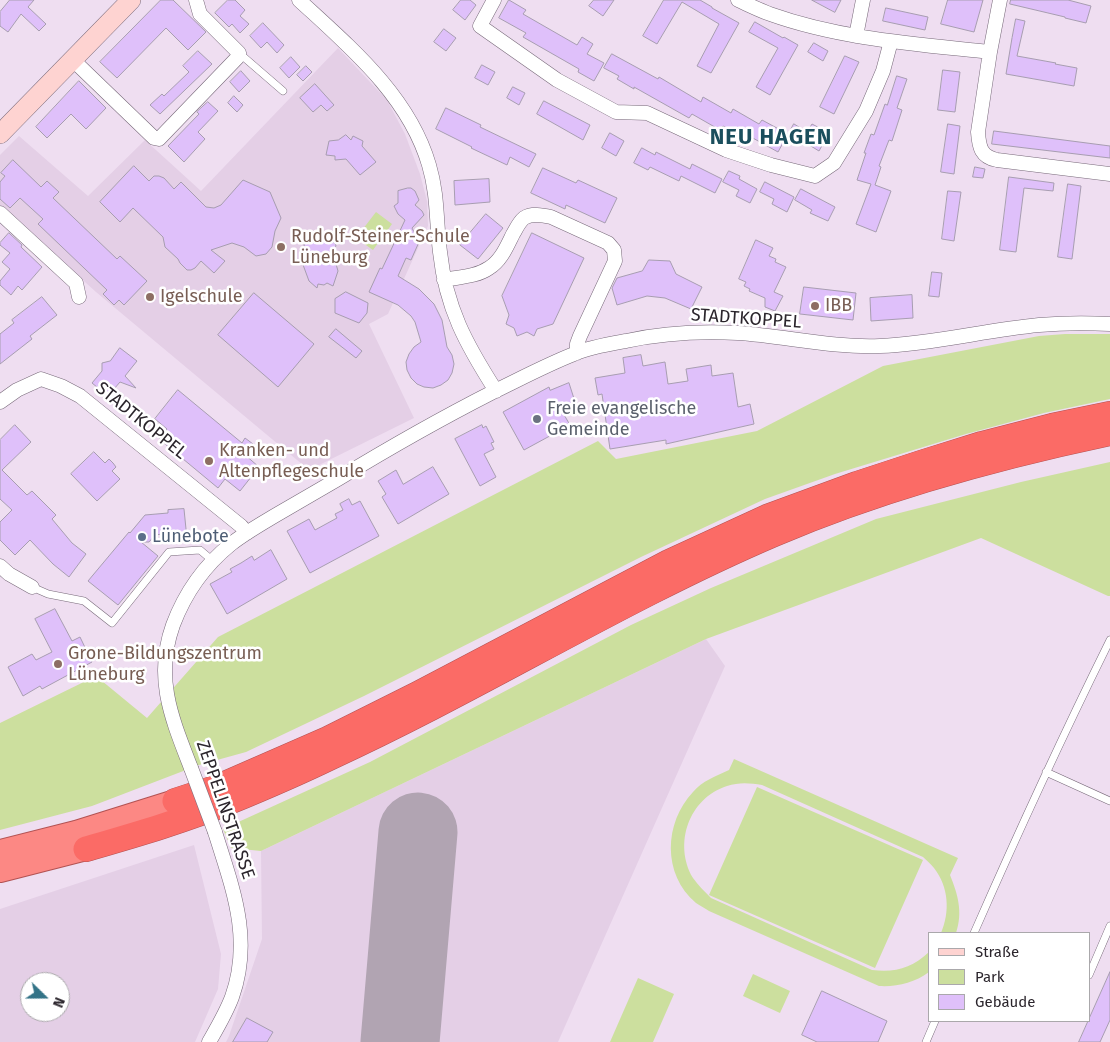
<!DOCTYPE html>
<meta charset="utf-8">
<style>
body{margin:0}
#map{position:relative;width:1110px;height:1042px;overflow:hidden;background:#efdef1;font-family:"Fira Sans",sans-serif}
canvas{display:block}
.legend{position:absolute;left:928px;top:932px;width:162px;height:90px;box-sizing:border-box;background:#fff;border:1px solid #aaa8ab;margin:0;padding:6px 9px;list-style:none;font-size:15px;color:#2b252c}
.legend li{display:flex;align-items:center;gap:10px;height:25px}
.legend b{width:25px;border:1px solid #aaa8ab}
.north{position:absolute;left:20px;top:972px;width:50px;height:50px;box-sizing:border-box;background:#fff;border:1px solid #aaa8ab;border-radius:50%;rotate:112deg;font-size:14px;font-weight:700;line-height:20px;text-align:center;color:#2b252c}
.north::after{content:'';display:block;margin:auto;width:18px;height:22px;background:#337387;clip-path:polygon(50% 0,100% 100%,50% 72%,0 100%)}
</style>
<div id="map">
<canvas width="1110" height="1042"></canvas>
<ul class="legend">
<li><b style="height:6px;background:#fed3d1"></b>Straße</li>
<li><b style="height:14px;background:#ccdf9e"></b>Park</li>
<li><b style="height:14px;background:#dfc0fa"></b>Gebäude</li>
</ul>
<div class="north">N</div>
</div>
<script>
const g = document.querySelector('canvas').getContext('2d');
g.lineJoin = 'round';
function fillPath(path, color) { g.fillStyle = color; g.fill(path, 'evenodd'); }
function stroke(path, color, width, dash) { g.strokeStyle = color; g.lineWidth = width; g.lineCap = dash ? 'butt' : 'round'; g.setLineDash(dash || []); g.stroke(path); }
function label(font, color, halo, rows, align = 'center') {
  g.font = font + ' "Fira Sans",sans-serif'; g.lineWidth = 5; g.setLineDash([]); g.textBaseline = 'middle'; g.strokeStyle = halo; g.fillStyle = color; for (const [text, x, y, turn = 0] of rows) {
    g.save(); g.translate(x, y); g.rotate((+turn || 0) * Math.PI / 180); g.textAlign = isNaN(turn) ? turn : align; if (halo) g.strokeText(text, 0, 0); g.fillText(text, 0, 0); g.restore();
  }
}
fillPath(new Path2D(`
 M338 48 387 100 405 134 420 174 427 201 428 226 388 314 369 324 414 418 309 470 96 292 0 205V155L19 136 88 196 145 140 201 191Z
 M706 639 725 666 558 1042H226L229 1036 262 939 261 851Z
 M194 845 221 954 218 989 195 1042H0V909ZM30 982H60V1012H30Z`), '#e4cfe6');
fillPath(new Path2D(`
 M376 212 392 224 373 250 356 238Z
 M1065 334H1110V399L1044 413 966 434 835 474 765 499 641 557 364 696 246 752 199 765 92 806 0 830V723L96 676 147 718 218 637 598 441 616 459 757 431 883 366 1039 336Z
 M1110 462V596H1108L981 538 706 639 261 851 231 848 223 829 370 762 631 625 711 588 876 519 1021 482Z
 M734 759 958 858 950 875C958 895 963 912 956 933H941C950 912 949 887 934 868 931 864 927 861 923 857L762 785C750 783 739 782 727 786 689 798 673 844 693 878 698 885 705 892 711 898L872 970C895 973 912 968 929 952V972C914 983 897 987 879 986L709 911C705 908 700 906 696 903 662 874 664 823 693 792 702 781 716 776 729 770Z
 M757 787 923 860 875 968 709 895Z
 M753 974 790 991 780 1013 743 996Z
 M638 978 674 994 653 1042H610Z`), '#ccdf9e');
stroke(new Path2D(`
 M400 1042 418 832`), '#b1a4b2', 79);
const building = new Path2D(`
 M10 0H34L28 7 46 24 39 31 21 14 8 32 0 26V12Z
 M161 0H173L206 32 188 50 166 28 117 78 100 62Z
 M228 0H235L245 10 240 16 249 24 240 33 232 24 229 27 215 13Z
 M461 0H470L476 5 465 20 453 10Z
 M509 0 526 10 523 14 577 45 582 37 593 44 587 54 604 63 594 81 578 72 579 69 523 37 526 33 499 18Z
 M594 0H614L603 16 589 6Z
 M664 0H700L712 7V8L739 23 711 73 697 66 719 24 682 2 657 44 643 36Z
 M812 0H841L835 12Z
 M948 0H983L974 32 941 24Z
 M1011 0H1068L1091 6 1086 23 1065 18V17L1010 4Z
 M886 8 928 17 925 30 883 21Z
 M1016 19 1025 21 1017 56 1056 63 1055 64 1077 68 1074 86 1006 74 1012 38Z
 M755 22 783 38 784 37 798 45 770 95 756 87 778 48 749 32Z
 M263 23 284 45 277 53 267 42 261 48 250 36Z
 M444 29 456 38 446 51 434 42Z
 M814 43 828 51 823 61 808 52Z
 M198 51 212 64 160 114 150 105 162 94 164 96 189 72 183 66Z
 M612 54 658 79 659 77 701 102 703 97 731 113 733 109 759 124 762 120 788 134 778 152 751 137 749 141 723 126 720 130 692 114 689 118 634 87V89L617 79 619 76 604 68Z
 M845 56 859 62 834 114 820 107Z
 M291 57 300 67 289 78 280 68Z
 M482 65 495 72 488 85 475 78Z
 M306 66 312 72 303 81 297 75Z
 M943 70 960 72 955 112 938 110Z
 M241 71 250 81 239 92 230 82Z
 M897 76 907 79 897 108 902 110 892 141 889 140 879 166 881 167 875 185 891 191 876 232 856 224 871 184 857 180 866 153H864L871 134 874 135 885 104 887 105Z
 M79 81 106 108 86 129 71 114 47 138 36 127Z
 M315 84 334 105 327 111 321 105 313 112 300 98Z
 M513 87 525 93 519 105 507 98Z
 M234 96 243 105 237 112 228 103Z
 M544 101 590 125 583 140 537 114Z
 M208 102 218 111 198 132 205 139 184 162 168 146 199 114 197 112Z
 M446 108 481 125 480 127 536 154 529 167 510 157 507 165 471 148 472 147 436 129Z
 M794 124 807 132 812 124 829 133 819 151 801 140 798 145 786 139Z
 M948 124 960 126 954 174 941 172Z
 M994 131 1110 146V158L992 144Z
 M610 133 624 141 616 156 602 148Z
 M346 135 351 140 353 136 363 141 362 146 376 162 360 175 346 159 335 160V156L326 155 329 141 338 140Z
 M642 148 655 155 656 152 690 169 692 164 722 179 715 193 681 176 679 181 650 167 648 170 634 163Z
 M13 160 41 187 47 181 59 192 53 198 117 259 120 256 147 281 124 305 119 300 114 305 103 294 107 290 38 224 43 219 20 198 10 208 0 199V182L5 176 1 173Z
 M134 166 149 181 154 176H159L164 178 174 189 181 182 206 207 214 208 221 205 243 180 270 192 281 218 275 231 272 247 266 254 256 256 244 247 232 243 211 250 225 261 214 273 201 261 195 268 191 270H187L180 263 178 259 165 247 163 237 133 208 120 222 100 202Z
 M975 167 985 169 983 178 973 177Z
 M543 168 576 183 578 180 617 198 605 223 566 205 565 209 531 193Z
 M729 171 740 176 739 179 757 189 750 203 736 196 739 190 723 182Z
 M1009 177 1054 183 1053 191 1024 188 1016 252 1000 250Z
 M489 179 490 202 455 205 454 181Z
 M765 182 794 197 787 212 772 204 774 199 760 192Z
 M1068 184 1081 186 1072 259 1058 257Z
 M408 188H411L415 191 419 200 415 205 422 211 424 215 412 228 419 242 411 260 406 258 398 276 419 289 434 304 442 320 447 347 452 355 454 364 452 373 448 380 441 385 433 388 424 387 417 384 411 378 407 370 406 362 409 354 414 347 421 342 415 322 411 316 398 305 369 292 380 268 382 269 405 220 398 214 394 206 398 203V191Z
 M801 189 835 207 828 221 810 213 812 210 795 200Z
 M948 191 961 192 954 241 942 239Z
 M486 214 503 228 478 259 460 245Z
 M9 233 22 245 21 247 42 267 22 290 18 286 11 295 0 285V281L10 269 2 262 10 253 0 245V243Z
 M319 233 328 236 336 245 335 249 339 260 336 264 338 271 333 286 327 283 324 285 318 284 317 288 309 281 302 262 305 239Z
 M532 233 584 258 553 324 537 329 534 336 527 332 517 336 514 328 506 324 509 315 502 296Z
 M756 240 773 248 769 256 776 259 775 262 786 267 774 292 783 296 775 311 765 307V298L749 291 750 289 744 286 746 282 739 279Z
 M649 260 670 261 676 274 702 287 691 309 665 298 647 296 617 305 612 288 617 278 642 271Z
 M932 272 942 273 939 297 929 296Z
 M804 287 856 293 853 320 800 314Z
 M346 292 368 303 367 313 359 323 335 313V299Z
 M254 293 314 344 278 387 218 335Z
 M912 295 913 318 871 321 870 298Z
 M42 297 57 315 30 336 32 339 0 364V334L14 323 12 320Z
 M336 329 362 351 356 358 329 337Z
 M120 348 137 361 125 376 136 388 120 382 108 396 92 383 102 371V363L110 361Z
 M641 355 643 366 665 362 668 384 688 381 686 369 711 365 712 376 733 373 738 407 750 404 754 424 666 444V440L610 449 602 394 598 395 595 378 625 373 623 358Z
 M569 383 577 408 563 413 570 425 524 450 503 412 549 387 550 390Z
 M178 390 242 443 245 438 253 444 244 454 259 467 240 491 225 479 218 488 159 439 167 429 155 419Z
 M15 425 31 442 2 470 27 495 32 491 56 515 52 519 72 543 86 554 69 577 53 564 30 540 15 555 0 540V522L12 510 0 499V440Z
 M482 425 483 428 486 426 494 442 491 443 494 449 484 454 496 477 480 486 455 439Z
 M94 452 105 463 109 459 113 463 116 467 112 471 120 479 97 501 71 474Z
 M433 467 449 494 398 524 382 497 386 494 378 481 396 470 403 484Z
 M349 499 352 505 360 501 379 536 310 573 287 531 309 519 315 530 337 518 335 514 343 510 340 504Z
 M184 509 187 539 170 540V533L155 535 149 542H141L158 556 118 605 88 581 129 532 130 533 145 515 168 513V510Z
 M271 550 287 579 227 614 210 584 232 572 230 569 241 563 252 556 254 560Z
 M55 609 72 641 80 637 92 662 42 689 40 686 23 696 8 667 32 654 36 660 52 652 35 619Z
 M1110 972V1020L1100 1042H1079Z
 M822 991 887 1021 878 1042H817L802 1035Z
 M247 1018 273 1032 267 1042H233Z`);
fillPath(building, '#dfc0fa');
stroke(building, '#a79db0', 1);
const service = new Path2D(`
 M239 53 283 91
 M32 587 48 594 84 601 112 623 169 552 200 550 213 561
 M1046 772 1110 801
 M974 933C1017 835 1062 737 1110 640
 M1089 975 1110 926
 M926 1042 935 1021`);
const minor = new Path2D(`
 M299 0C350 47 409 96 429 165 438 195 436 221 440 252 446 308 466 344 496 391
 M494 0 480 26 557 80 616 112 647 113 726 150 771 165 815 176 834 163 866 111 883 71 891 41
 M738 0C749 5 759 10 770 14 840 39 916 44 990 52
 M1000 0 990 52 978 132C979 147 981 157 997 160L1110 174
 M856 36 863 0
 M73 60 154 138 159 139 237 58 239 53 200 14 196 0
 M0 213 76 283 79 297
 M444 280C458 277 476 277 489 268 501 261 507 246 513 234 516 229 519 222 524 218 532 213 542 215 551 217L608 243 614 250 615 261 580 336 577 344V353
 M0 402 17 390 41 379 61 386 80 396 241 526 247 533
 M0 566 9 574 32 587
 M191 768C172 719 154 678 173 625 185 593 205 565 231 544 245 533 261 524 276 515 297 503 317 491 338 479 389 448 440 419 493 392 520 379 546 365 574 354 590 347 609 344 626 341 663 333 700 331 738 333 785 336 832 348 880 346 933 344 986 330 1039 325 1063 323 1086 323 1110 324
 M209 1042C217 1028 226 1013 232 997 253 938 232 887 215 832`);
const secondary = new Path2D(`
 M0 134 131 0`);
const trunk = new Path2D(`
 M0 851 76 832 175 801
 M0 871 86 849`);
const motorway = new Path2D(`
 M175 801 218 787 328 739 418 694 669 562 767 517 857 484 921 463 982 444 1052 426 1110 414
 M86 849C134 835 183 821 229 802 263 788 298 773 331 757 481 688 622 599 774 534 882 488 996 457 1110 433`);
stroke(service, '#776979', 8);
stroke(minor, '#776979', 15);
stroke(secondary, '#776979', 20);
stroke(trunk, '#b25252', 24);
stroke(motorway, '#b25252', 26);
stroke(service, '#fff', 7);
stroke(minor, '#fff', 14);
stroke(secondary, '#fed3d1', 19);
stroke(trunk, '#fc8884', 22);
stroke(motorway, '#fb6b66', 25);
const minorBridge = new Path2D(`
 M191 768 215 832`);
stroke(minorBridge, '#776979', 15, []);
stroke(minorBridge, '#fff', 14);
for (const [x, y, r, color] of [
 [281,247,5,"#8d6e63"],
 [150,297,5,"#8d6e63"],
 [815,306,5,"#8d6e63"],
 [537,419,5,"#6b7280"],
 [209,461,5,"#8d6e63"],
 [142,537,5,"#5c6f8a"],
 [58,664,5,"#8d6e63"]
]) { const dot = new Path2D(); dot.arc(x, y, r, 0, 2 * Math.PI); g.fillStyle = color; g.fill(dot); stroke(dot, '#fff', 2); }
label('18px', '#785e54', '#fff', [
 ["Rudolf-Steiner-Schule",291,237],
 ["Lüneburg",291,258],
 ["Igelschule",160,297],
 ["IBB",825,306],
 ["Kranken- und",219,451],
 ["Altenpflegeschule",219,472],
 ["Grone-Bildungszentrum",68,654],
 ["Lüneburg",68,675]
], 'left');
label('18px', '#2b252c', '#fff', [
 ["STADTKOPPEL",746,319,4],
 ["STADTKOPPEL",141,421,39],
 ["ZEPPELINSTRASSE",225,810,71]
]);
label('18px', '#5b616d', '#fff', [
 ["Freie evangelische",547,409],
 ["Gemeinde",547,430]
], 'left');
label('18px', '#4e5e75', '#fff', [
 ["Lünebote",152,537]
], 'left');
g.letterSpacing = '1px';
label('bold 22px', '#1a4e5d', '#fff', [
 ["NEU HAGEN",771,138]
]);
g.letterSpacing = '0px';
</script>
